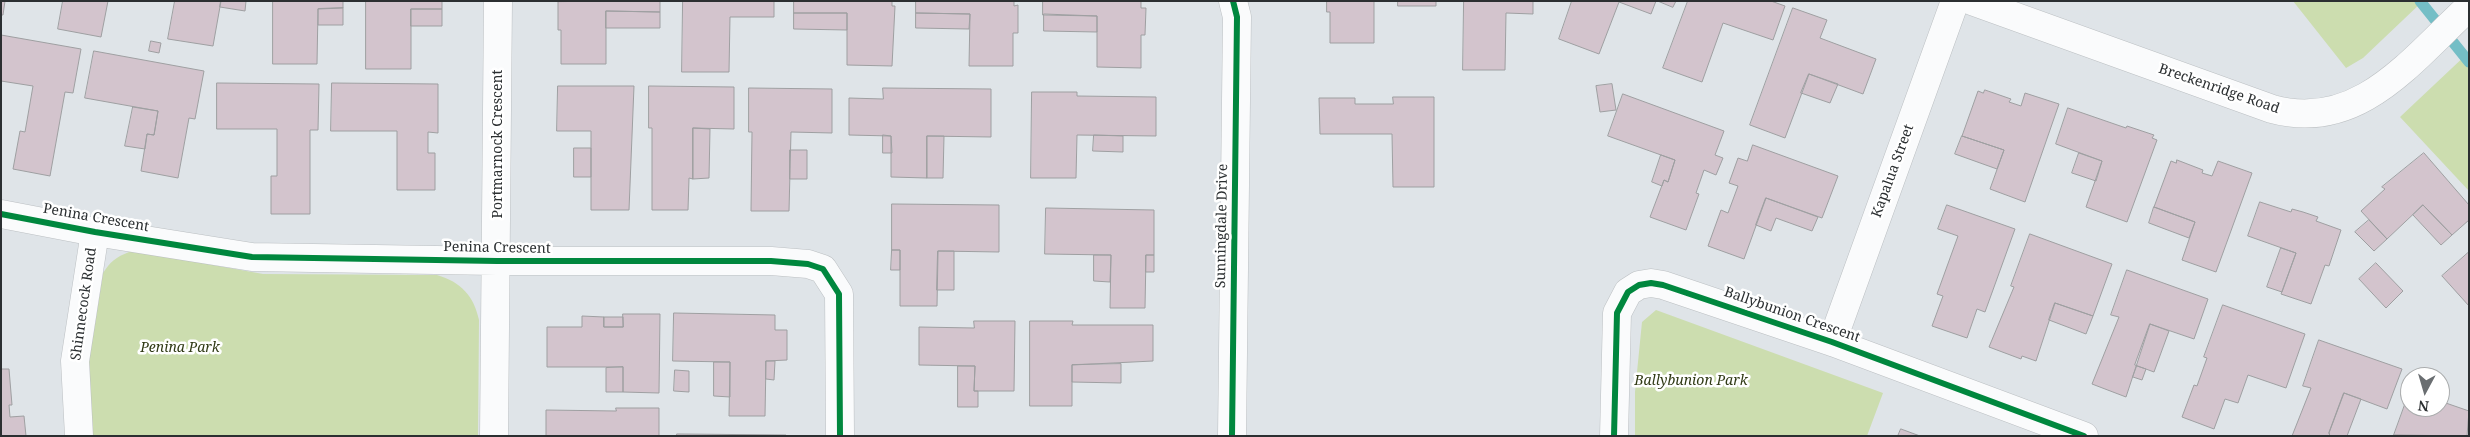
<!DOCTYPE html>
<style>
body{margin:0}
#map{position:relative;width:2470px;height:437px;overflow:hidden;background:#dfe4e8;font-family:"Noto Serif",serif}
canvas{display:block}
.frame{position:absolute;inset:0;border:2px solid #2b2f31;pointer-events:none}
.north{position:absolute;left:2400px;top:367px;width:50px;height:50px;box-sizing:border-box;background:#fff;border:1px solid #aaacad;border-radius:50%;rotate:186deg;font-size:14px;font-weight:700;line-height:20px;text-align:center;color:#2b2f31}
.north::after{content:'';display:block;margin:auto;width:18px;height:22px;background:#6a6e71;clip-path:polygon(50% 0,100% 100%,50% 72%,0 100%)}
</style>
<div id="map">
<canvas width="2470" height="437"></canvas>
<div class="frame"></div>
<div class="north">N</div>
</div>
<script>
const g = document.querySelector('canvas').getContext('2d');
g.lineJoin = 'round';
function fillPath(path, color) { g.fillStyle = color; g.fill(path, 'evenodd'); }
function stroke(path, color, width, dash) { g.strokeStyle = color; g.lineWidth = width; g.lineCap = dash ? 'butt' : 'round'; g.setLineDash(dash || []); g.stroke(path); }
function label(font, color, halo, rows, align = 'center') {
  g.font = font + ' "Noto Serif",serif'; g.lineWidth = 5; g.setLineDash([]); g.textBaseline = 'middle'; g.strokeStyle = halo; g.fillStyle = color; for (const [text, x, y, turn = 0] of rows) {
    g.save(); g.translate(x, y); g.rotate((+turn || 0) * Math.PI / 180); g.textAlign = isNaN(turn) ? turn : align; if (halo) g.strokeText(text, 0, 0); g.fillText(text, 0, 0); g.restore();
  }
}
fillPath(new Path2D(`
 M2293 1H2423L2363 58 2346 68Z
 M2469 52V191L2400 117Z
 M129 252H141L263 274 437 275C461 282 474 296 479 320L478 436H93L88 368 103 273C110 262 116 257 129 252Z
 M1656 310 1883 393 1867 436H1635V392L1642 322Z`), '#ccddaf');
stroke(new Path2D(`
 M2420 1 2469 62`), '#74bec6', 11);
const building = new Path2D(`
 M1 1H5L3 15H1Z
 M63 1H108L101 37 58 29Z
 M175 1H221L213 46 168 39Z
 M221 1H246L245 11 220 7Z
 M273 1H343V8L318 9 317 64H273Z
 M366 1H442V9H411V69H366Z
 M660 1V12L606 11V64H561V30H558V2Z
 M683 1H774V17H730L729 72H682Z
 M794 1H892V6H895L892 66 847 65V13H794Z
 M916 1H1014V6L1018 5V33H1013V66H969L970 14 916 13Z
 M1043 1H1141V8H1146L1145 35H1141V68L1097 67V16L1043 15Z
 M1327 1H1374V43H1330V12H1327Z
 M1398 1H1436V6H1398Z
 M1464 1H1533V14L1506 13 1505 70H1463Z
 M1572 1H1656L1651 14 1619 2 1599 54 1559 39Z
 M1658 1H1676L1673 7Z
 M1688 1H1771L1785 6 1773 40 1723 23 1702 82 1663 68Z
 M343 8V25H318V9Z
 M1793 8 1827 20 1820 38 1876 59 1863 94 1809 74 1785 138 1750 125Z
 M411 9H442V26H411Z
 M606 11 660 12V28H606Z
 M794 13H847V30L794 29Z
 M916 13 970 14 969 29 916 28Z
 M1044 14 1097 16V32L1044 31Z
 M1 35 81 49 73 93 65 92 50 176 13 169 20 131 25 132 33 86 1 81Z
 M151 41 161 43 159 53 149 51Z
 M94 51 204 71 195 119 189 118 178 178 141 171 147 134 154 135 158 111 85 98Z
 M1809 74 1838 84 1830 103 1801 93Z
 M217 83 319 84 318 130H310V214H271V176H277V129H217Z
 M332 83 438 84V133L428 132V153H435V190H397V131H331Z
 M1612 84 1616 110 1600 112 1596 86Z
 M558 86H634L629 210H591V131H557Z
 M649 86 734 87V129L693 128V179L689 178 688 210H652V128H649Z
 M749 88 832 89V133L791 132 789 211H751L752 132H749Z
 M883 88 991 89V137L927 136V178L891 177V136L849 135V98L883 99Z
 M1985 90 2011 99 2009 102 2021 106 2025 93 2059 104 2025 202 1990 189 2004 150 1962 136 1978 91 1983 93Z
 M1032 92H1077V96L1156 97V136L1077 135 1076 178H1031Z
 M1623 94 1724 131 1715 155 1723 158 1716 175 1704 170 1696 193 1699 194 1686 230 1650 217 1664 180 1668 182 1675 160 1608 136Z
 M1393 97H1434V187H1393L1392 134H1320L1319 98H1355V104H1393Z
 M133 107 158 111 154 135 147 134 145 149 125 146Z
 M2068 108 2126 128 2127 126 2154 135 2152 138 2157 140 2127 222 2086 207 2102 161 2056 144Z
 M693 128 710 129 709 178 693 179Z
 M883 135 891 136 892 153H883Z
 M1094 135 1123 136V152L1093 151Z
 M927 136H944L943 178H927Z
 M1962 136 2004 150 1997 169 1955 154Z
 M1753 145 1838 176 1822 218 1766 198 1744 259 1708 246 1721 210 1728 213 1738 186 1729 183 1738 158 1747 161Z
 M574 148H591V177H574Z
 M790 150H807V179H790Z
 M2079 153 2102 161 2096 181 2072 173Z
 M2424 153 2469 205V220L2452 235 2423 205 2387 239 2361 211 2385 189 2382 187Z
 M1661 155 1675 160 1668 182 1664 180 1662 186 1652 182Z
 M2177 160 2203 170 2202 173 2212 176 2218 161 2252 173 2216 272 2182 260 2195 222 2154 207 2171 161 2176 163Z
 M1766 198 1818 217 1812 231 1776 218 1771 231 1756 225Z
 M2260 202 2291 212 2292 209 2303 212 2318 217 2316 221 2341 230 2329 266 2325 265 2311 304 2281 294 2296 253 2248 236Z
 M892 204 999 205V252L938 251 937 306H900V250H892Z
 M1947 205 2015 229 1985 312 1977 309 1967 338 1932 326 1943 296 1937 294 1958 236 1938 229Z
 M2423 205 2452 235 2441 245 2413 215Z
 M2154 207 2195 222 2189 238 2149 223Z
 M1046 208 1154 210V255H1146L1145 308H1110L1111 255 1045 254Z
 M2369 220 2387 239 2374 251 2355 232Z
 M2030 234 2112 264 2093 316 2055 303 2036 361 2022 356 2021 359 1989 347 2014 287 2011 286Z
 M2281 248 2296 253 2282 292 2267 287Z
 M892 250H900V270H891Z
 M938 251H954V290H937Z
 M2469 252V306L2442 276Z
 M1094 255H1111L1110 282 1094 281Z
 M1146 255H1154V272H1146Z
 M2376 263 2403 291 2386 308 2359 279Z
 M2127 270 2208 299 2194 339 2150 324 2126 397 2092 384 2119 317 2111 315Z
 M2055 303 2093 316 2086 334 2049 320Z
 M2223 305 2305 334 2286 388 2248 375 2238 403 2225 399 2214 429 2182 417 2194 385 2197 386 2207 358 2204 357Z
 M674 313 775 315V330H787V360L766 361 765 416H729L730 362 673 361Z
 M623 314H660L659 393 623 392V367H547V327H582V316L604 317V327H623Z
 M604 317H623V327H604Z
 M974 321H1015L1014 391H974L975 366 919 365V327L974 328Z
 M1030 321H1073L1072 325H1153V361L1072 365V406H1030Z
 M2150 324 2169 331 2154 372 2135 365Z
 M2319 340 2402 369 2387 409 2344 393 2329 433 2330 436H2292L2311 388 2303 386Z
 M766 361H775L774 380 766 379Z
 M714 362H730V397L714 396Z
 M1121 364V383L1072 382V365Z
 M958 366H975L974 391H978V407H958Z
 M2137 366 2146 369 2142 380 2133 377Z
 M623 367V392H606V368Z
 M1 369H9L12 405H9L10 417 24 416 26 436H1Z
 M675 370 689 371V392L674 391Z
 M2410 390V407H2440V401L2469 411 2467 436 2394 435Z
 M2344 393 2361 399 2347 436H2330L2329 433Z
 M616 408H659V436H546V410L616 411Z
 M1901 429 1920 436H1898Z
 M677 434 786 435V436H677Z`);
fillPath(building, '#d3c4cd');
stroke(building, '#9e9fa1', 1);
const minor = new Path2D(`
 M1972 1 2272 109C2359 133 2412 59 2469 7
 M1 214 95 232 252 257 497 261H771L808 264 823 269 839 294 840 436
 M1832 342 1955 1
 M79 436 75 361 95 232
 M494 436 498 1
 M1614 436 1617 313 1628 292 1639 285 1651 283 1663 285 1832 342 2084 436`);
const tertiary = new Path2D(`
 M1232 436 1237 17 1233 1`);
stroke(minor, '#bbbfc2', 29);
stroke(tertiary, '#bbbfc2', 29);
stroke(minor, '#fafbfc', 28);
stroke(tertiary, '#fafbfc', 28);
stroke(new Path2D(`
 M1 214 95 232 252 257 497 261H771L808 264 823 269 839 294 840 436
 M1232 436 1237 17 1233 1
 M1614 436 1617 313 1628 292 1639 285 1651 283 1663 285 1832 342 2084 436`), '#00873e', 6);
label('14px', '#2b2f31', '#fff', [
 ["Breckenridge Road",2219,89,19],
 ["Portmarnock Crescent",498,144,-90],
 ["Kapalua Street",1893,171,-70],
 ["Penina Crescent",96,218,10],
 ["Sunningdale Drive",1222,226,-89],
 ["Penina Crescent",497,248,1],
 ["Shinnecock Road",84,304,-82],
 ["Ballybunion Crescent",1792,315,19]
]);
label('italic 14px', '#303a15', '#fff', [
 ["Penina Park",180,348],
 ["Ballybunion Park",1691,381]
]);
</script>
